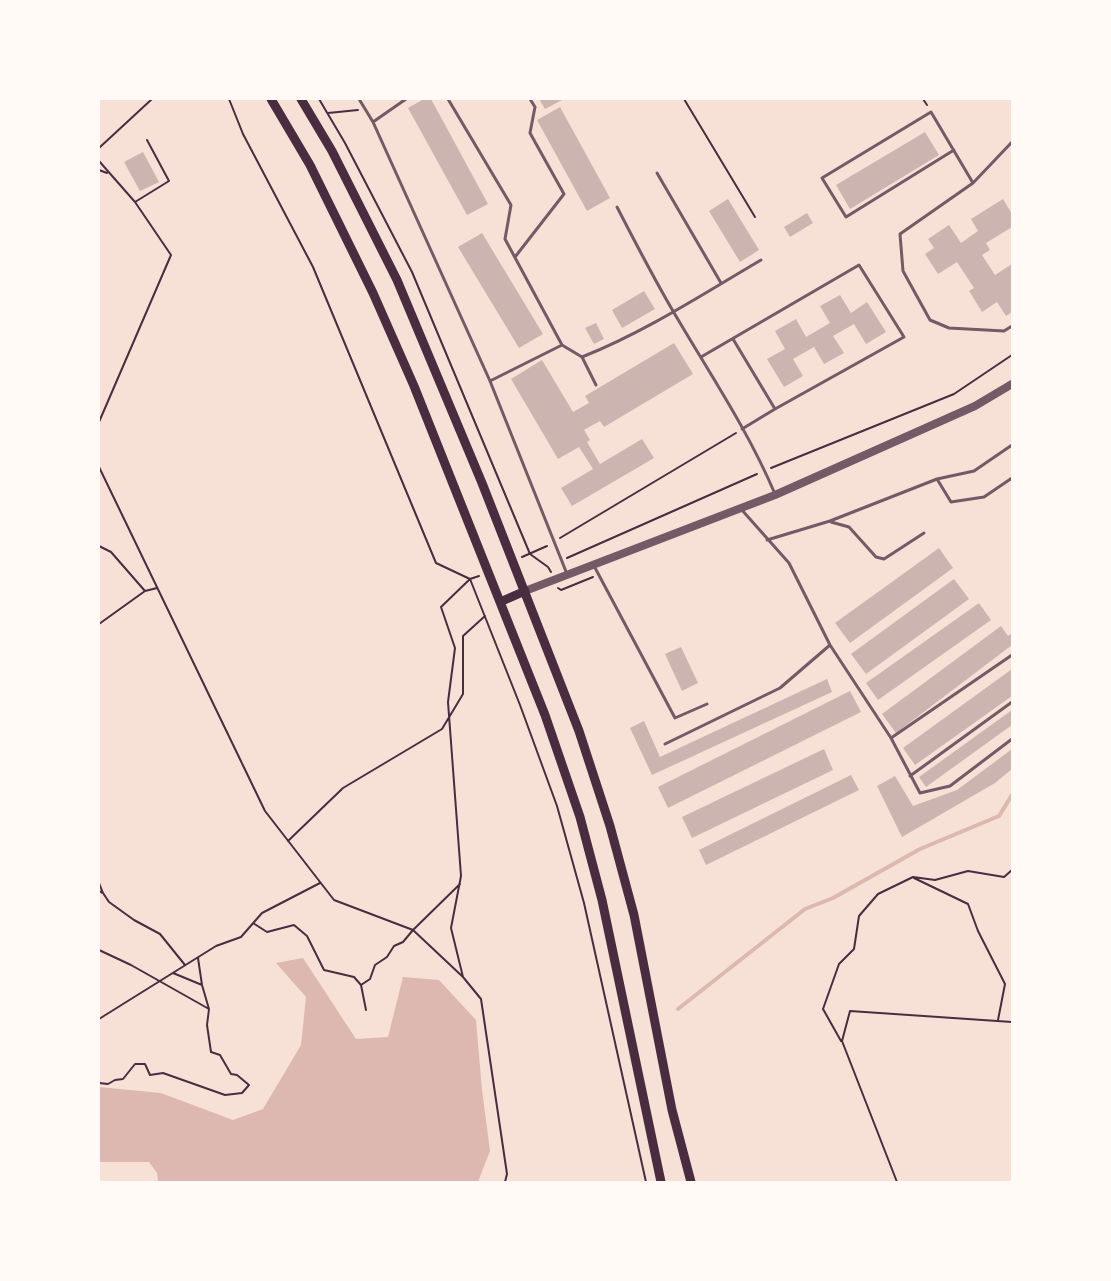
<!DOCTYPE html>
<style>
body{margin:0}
#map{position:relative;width:1111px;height:1281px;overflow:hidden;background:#f7e1d7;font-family:Georgia,serif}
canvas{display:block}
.frame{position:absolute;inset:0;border:100px solid #fffaf5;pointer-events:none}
</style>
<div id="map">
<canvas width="1111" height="1281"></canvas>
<div class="frame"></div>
</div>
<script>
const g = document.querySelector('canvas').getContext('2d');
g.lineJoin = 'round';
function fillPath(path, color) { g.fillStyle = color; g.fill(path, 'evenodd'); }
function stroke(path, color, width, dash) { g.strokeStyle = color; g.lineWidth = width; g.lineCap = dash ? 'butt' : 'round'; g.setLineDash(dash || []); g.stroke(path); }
fillPath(new Path2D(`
 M303 958 356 1039 388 1037 403 977 439 980 476 1020 482 1090 490 1151 478 1182H156L158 1180 157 1173 149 1162H99V1087L161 1093 233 1120 263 1109 301 1045 306 997 276 963Z`), '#dcb8b0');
stroke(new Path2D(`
 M678 1009 805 909 833 898 920 849 999 816 1012 795`), '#dcb8b0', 4);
fillPath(new Path2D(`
 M424 99H431L488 204 467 215 408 108Z
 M539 99H564L545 109Z
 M560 107 610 198 587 211 537 120Z
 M925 132 939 155 850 209 836 185Z
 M143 152 159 182 140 191 124 162Z
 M728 199 759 250 740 262 709 211Z
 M1003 199 1012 214V227L986 243 990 250 982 255 995 275 1012 264V312L1006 316 997 302 982 312 969 291 974 288 957 262 938 274 925 254 934 248 928 239 949 225 961 243 978 231 971 219Z
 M807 213 813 223 790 237 784 227Z
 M482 233 543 334 519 348 458 247Z
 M644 291 655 309 622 328 612 310Z
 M840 295 851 313 867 302 886 332 866 344 854 324 833 336 844 353 824 364 814 347 793 359 803 376 784 387 767 359 785 349 775 331 796 319 806 337 830 323 820 306Z
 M596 323 604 339 594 344 585 328Z
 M674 343 693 374 604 427 600 421 584 430 590 440 587 442 600 464 642 439 654 458 572 506 561 488 593 469 579 447 558 459 511 379 542 360 573 412 589 403 585 396Z
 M939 548 953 568 850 643 835 623Z
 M954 579 969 599 866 674 851 654Z
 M979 603 991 620 878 700 866 683Z
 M1001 626 1008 636 1012 633V645L896 733 882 714Z
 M681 647 698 683 682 691 665 654Z
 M1012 669V696L915 765 903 748Z
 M827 679 832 692 652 775 630 728 644 721 660 757Z
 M850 691 861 712 668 808 658 787Z
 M1012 710V725L926 787 919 777Z
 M824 749 833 770 692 838 682 817Z
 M1012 749V769L995 783 902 837 877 786 895 776 913 806 957 790Z
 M851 775 859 790 706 865 699 850Z`), '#ccb4b1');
stroke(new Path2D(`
 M229 99 243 134 313 267 436 563 470 579 520 705 557 806 584 903 646 1182
 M319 99 345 143 412 272 530 554 548 567 551 572
 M684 99 755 217
 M923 99 927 105
 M328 113 358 110
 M99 148 152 99
 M99 161 135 202
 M99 170 107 173
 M99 422 171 255 135 202 169 181 147 140
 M99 467 265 811 334 900 413 930 463 977 481 999 507 1174 505 1182
 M771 468 954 394 1012 355
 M560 538 736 433
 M99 546 111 552 145 591
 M522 557 547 546
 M567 558 757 474
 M558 588 561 590 593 577
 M99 624 145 591 157 588
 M288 841 343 788 442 729 463 694V636L485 616
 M914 878 968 904 978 931 1005 984 998 1020
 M99 883 103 893 99 891
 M103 893 109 902 134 920 160 934 185 965
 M253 923 267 932 294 925 307 936 324 970 354 977 361 985 370 979 375 965 387 957 394 946 403 942 413 930 460 884
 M99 950 131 965 209 1009
 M198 958 202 985
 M463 977 451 928 461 876 448 702 455 648 441 607 470 579 479 576
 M361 985 366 1010
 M99 1019 216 946 241 937 262 913 320 883
 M841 1041 823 1009 839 964 854 949 859 916 878 894 913 877 935 880 968 871 1004 877 1012 870
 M99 1083 108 1084 115 1080 123 1079 135 1064H145L150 1075 163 1073 225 1095 242 1093 249 1085 237 1075 231 1074 220 1055 211 1052 207 1025 209 1009 202 985 173 973
 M897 1182 842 1041 850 1011 1012 1022`), '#4a2c40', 2);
stroke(new Path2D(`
 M359 99 373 122 490 381 567 574
 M448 99 511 205 505 239 562 345 490 381
 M373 122 406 99
 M1012 142 973 183 900 234 903 271 930 320 949 328 1004 331 1012 326
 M954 150 846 217 822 178 931 112 973 183
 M657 173 721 283
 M617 207C635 242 653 277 673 311 708 371 748 430 775 494
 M515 257 564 194 530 133 535 107 530 99
 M733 339 775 409 742 429
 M562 345 582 357C645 332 703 294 761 260
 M582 357 596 385
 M701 357 859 265 904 337 775 409
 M937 479 951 502 984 497 1012 478
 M741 509 789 563 830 645 891 738 920 793 950 786 1012 739
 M831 522 849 527 876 557 884 559 924 533
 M767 540 830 521 937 479 974 471 1012 445
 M593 564 675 718 707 704
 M891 738 1012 655
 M665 744 780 688 830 645
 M910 776 1012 702`), '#755966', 3);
stroke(new Path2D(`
 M525 591 775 495 975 406 1012 384`), '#755966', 8);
stroke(new Path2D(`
 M271 99 310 165 373 293 414 386 545 715 580 817 602 900 661 1182
 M301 99 332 151 397 280 482 483 579 731 610 826 634 915 672 1110 691 1182
 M500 602 525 591`), '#4a2c40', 9);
</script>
